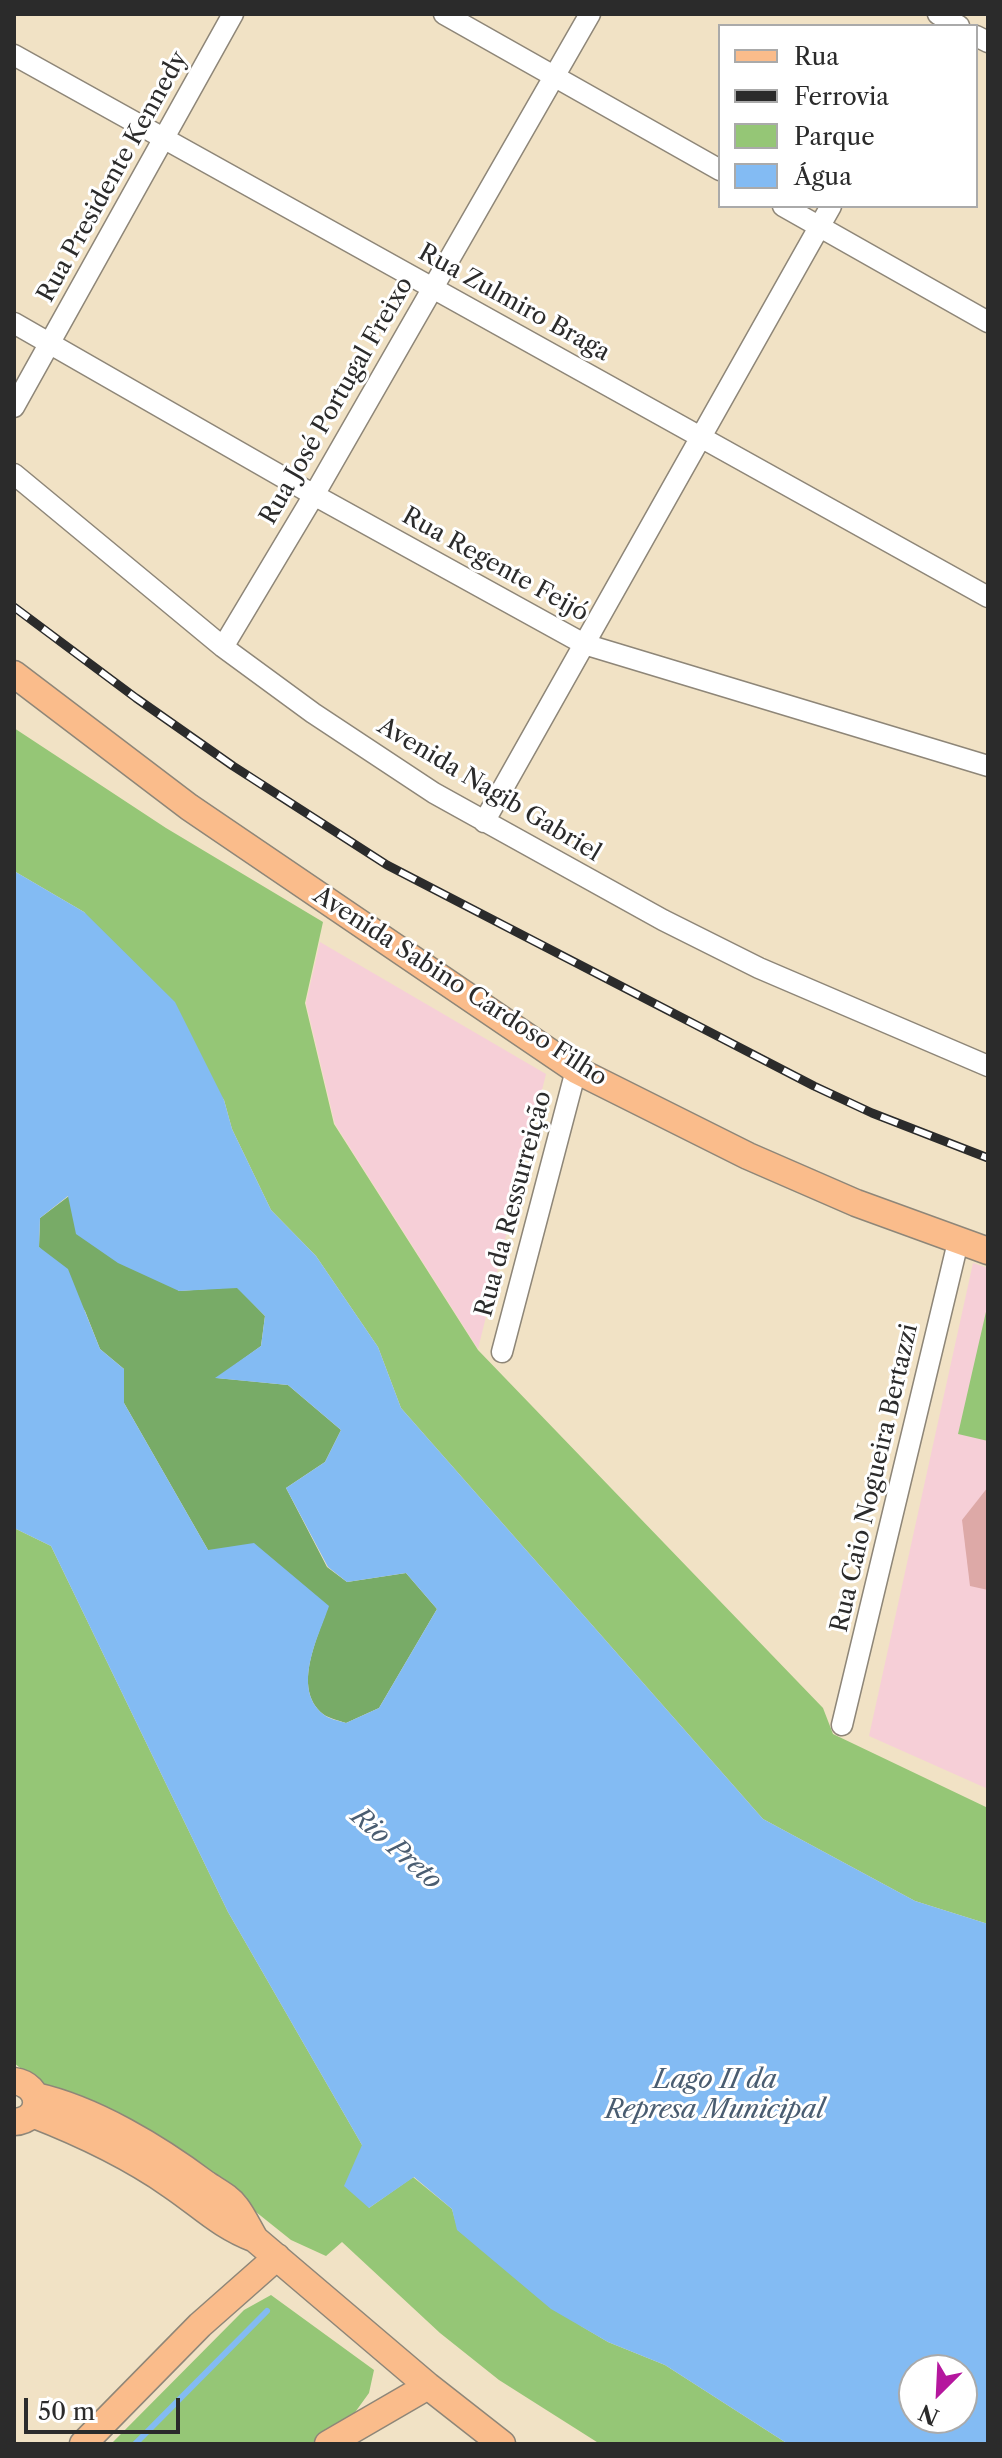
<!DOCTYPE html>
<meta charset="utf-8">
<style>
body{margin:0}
#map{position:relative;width:1002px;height:2458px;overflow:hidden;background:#f1e2c5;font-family:"Libre Caslon Text",serif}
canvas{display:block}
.frame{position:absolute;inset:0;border:16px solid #2b2b2b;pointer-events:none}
.legend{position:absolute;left:718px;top:24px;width:260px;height:184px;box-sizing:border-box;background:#fff;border:2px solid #aaa;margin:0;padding:10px 14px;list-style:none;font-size:24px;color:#2b2b2b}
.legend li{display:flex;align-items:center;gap:16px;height:40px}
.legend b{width:40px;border:2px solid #aaa}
.north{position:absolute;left:898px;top:2354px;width:80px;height:80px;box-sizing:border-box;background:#fff;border:2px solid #aaa;border-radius:50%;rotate:204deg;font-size:22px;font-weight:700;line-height:32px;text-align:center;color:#2b2b2b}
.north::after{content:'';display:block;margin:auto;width:28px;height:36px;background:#b5179e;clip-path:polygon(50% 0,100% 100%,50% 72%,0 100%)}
.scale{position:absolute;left:24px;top:2398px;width:156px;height:36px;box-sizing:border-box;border:4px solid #2b2b2b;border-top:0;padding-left:10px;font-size:24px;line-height:28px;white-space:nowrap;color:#2b2b2b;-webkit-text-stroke:6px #fff;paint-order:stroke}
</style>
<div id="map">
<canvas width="1002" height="2458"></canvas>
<div class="frame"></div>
<ul class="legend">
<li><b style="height:10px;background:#fabc8b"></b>Rua</li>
<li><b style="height:10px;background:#2b2b2b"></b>Ferrovia</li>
<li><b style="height:22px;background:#95c676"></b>Parque</li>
<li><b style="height:22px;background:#83bbf3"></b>Água</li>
</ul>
<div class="north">N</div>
<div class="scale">50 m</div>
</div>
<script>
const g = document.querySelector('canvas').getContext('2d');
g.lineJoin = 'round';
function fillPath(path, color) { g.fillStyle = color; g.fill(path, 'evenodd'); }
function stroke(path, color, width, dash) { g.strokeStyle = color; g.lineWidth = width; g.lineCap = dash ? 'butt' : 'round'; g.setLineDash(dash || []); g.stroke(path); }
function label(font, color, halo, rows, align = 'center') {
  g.font = font + ' "Libre Caslon Text",serif'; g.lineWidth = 6; g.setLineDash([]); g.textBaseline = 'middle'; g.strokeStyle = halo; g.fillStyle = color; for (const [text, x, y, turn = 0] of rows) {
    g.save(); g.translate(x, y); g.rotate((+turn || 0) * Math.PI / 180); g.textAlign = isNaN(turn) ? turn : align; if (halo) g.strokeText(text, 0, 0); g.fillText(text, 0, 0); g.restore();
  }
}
fillPath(new Path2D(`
 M320 942 546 1074 478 1349 335 1124 306 1003Z
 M973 1263 988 1268V1789L869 1736Z`), '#f6cfd7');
fillPath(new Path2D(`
 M14 728 166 828 323 922 305 1003 334 1124 478 1350 823 1708 833 1734 988 1808V1924L915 1901 763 1819 401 1408 378 1347 316 1256 271 1210 232 1129 224 1100 84 912 14 871Z
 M988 1303V1441L958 1434Z
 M14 1528 51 1546 228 1912 362 2145 369 2208 413 2177 452 2209 458 2230 581 2326 608 2342 665 2365 788 2444H600L499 2380 440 2333 342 2242 326 2256 291 2240 231 2192 40 2084 14 2063Z
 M271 2295 374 2370 369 2393 348 2422 310 2444H111L244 2310Z`), '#95c676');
fillPath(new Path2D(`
 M69 1196 179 1291 237 1287 265 1316 261 1346 217 1378 288 1385 341 1430 325 1462 286 1488 327 1567 347 1582 406 1573 437 1609 379 1708 346 1723C340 1721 328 1718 323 1714 291 1688 319 1636 328 1606L208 1550 124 1403V1369L100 1349 85 1311 39 1247 40 1218Z`), '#78ab67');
fillPath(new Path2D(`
 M14 871 84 912 175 1002 224 1100 232 1129 271 1210 316 1256 378 1347 401 1408 763 1819 915 1901 988 1924V2444H788L665 2365 608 2342 551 2309 457 2230 452 2209 414 2177 369 2208 344 2186 362 2145 228 1912 51 1546 14 1528ZM68 1196 76 1234 118 1263 179 1291 237 1288 265 1316 261 1346 215 1378 288 1385 341 1430 325 1462 286 1488 328 1567 347 1582 406 1573 437 1609 379 1708 346 1723C340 1721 328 1719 323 1714 291 1688 319 1636 329 1606L254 1543 208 1550 124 1403V1369L100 1349 68 1269 39 1247 40 1218ZM914 2370H962V2418H914Z`), '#83bbf3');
stroke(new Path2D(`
 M135 2444 267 2311`), '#83bbf3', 6);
fillPath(new Path2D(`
 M988 1487V1590L970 1586 962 1520Z`), '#dda9a7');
const minor = new Path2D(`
 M444 14 720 170
 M938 14 959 26
 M976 36 988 42
 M14 55 988 597
 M783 206 988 322
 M14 323 314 495 584 644 988 766
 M14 407 233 14
 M14 474 223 647 313 713 434 793 663 920 759 968 988 1066
 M223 647 314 495 590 14
 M484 822 831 206
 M502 1352 576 1070
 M842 1725 958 1242`);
const major = new Path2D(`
 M14 674 189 807 576 1070 748 1156 856 1203 988 1251
 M14 2081C43 2085 44 2120 14 2122
 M35 2096C94 2109 158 2148 206 2184 216 2191 229 2197 236 2207 243 2216 249 2229 255 2239
 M32 2114C81 2133 128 2155 171 2185 202 2206 219 2225 255 2239L428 2386 502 2444
 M83 2444 200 2325 277 2257
 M328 2444 428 2386`);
stroke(minor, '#8e8678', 23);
stroke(major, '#8e8678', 29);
stroke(minor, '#fff', 20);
stroke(major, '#fabc8b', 26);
const rail = new Path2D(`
 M14 607 136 698 233 766 387 865 814 1086 872 1113 988 1158`);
stroke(rail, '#2b2b2b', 9);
stroke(rail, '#fff', 6, [18]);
label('24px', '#2b2b2b', '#fff', [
 ["Rua Presidente Kennedy",113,177,-61],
 ["Rua Zulmiro Braga",514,303,29],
 ["Rua José Portugal Freixo",337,401,-60],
 ["Rua Regente Feijó",495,565,29],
 ["Avenida Nagib Gabriel",489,790,31],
 ["Avenida Sabino Cardoso Filho",460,987,33],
 ["Rua da Ressurreição",514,1204,-75],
 ["Rua Caio Nogueira Bertazzi",875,1478,-77]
]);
label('italic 26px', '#4a5d71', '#fff', [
 ["Rio Preto",396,1849,41],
 ["Lago II da",715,2080],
 ["Represa Municipal",715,2110]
]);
</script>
